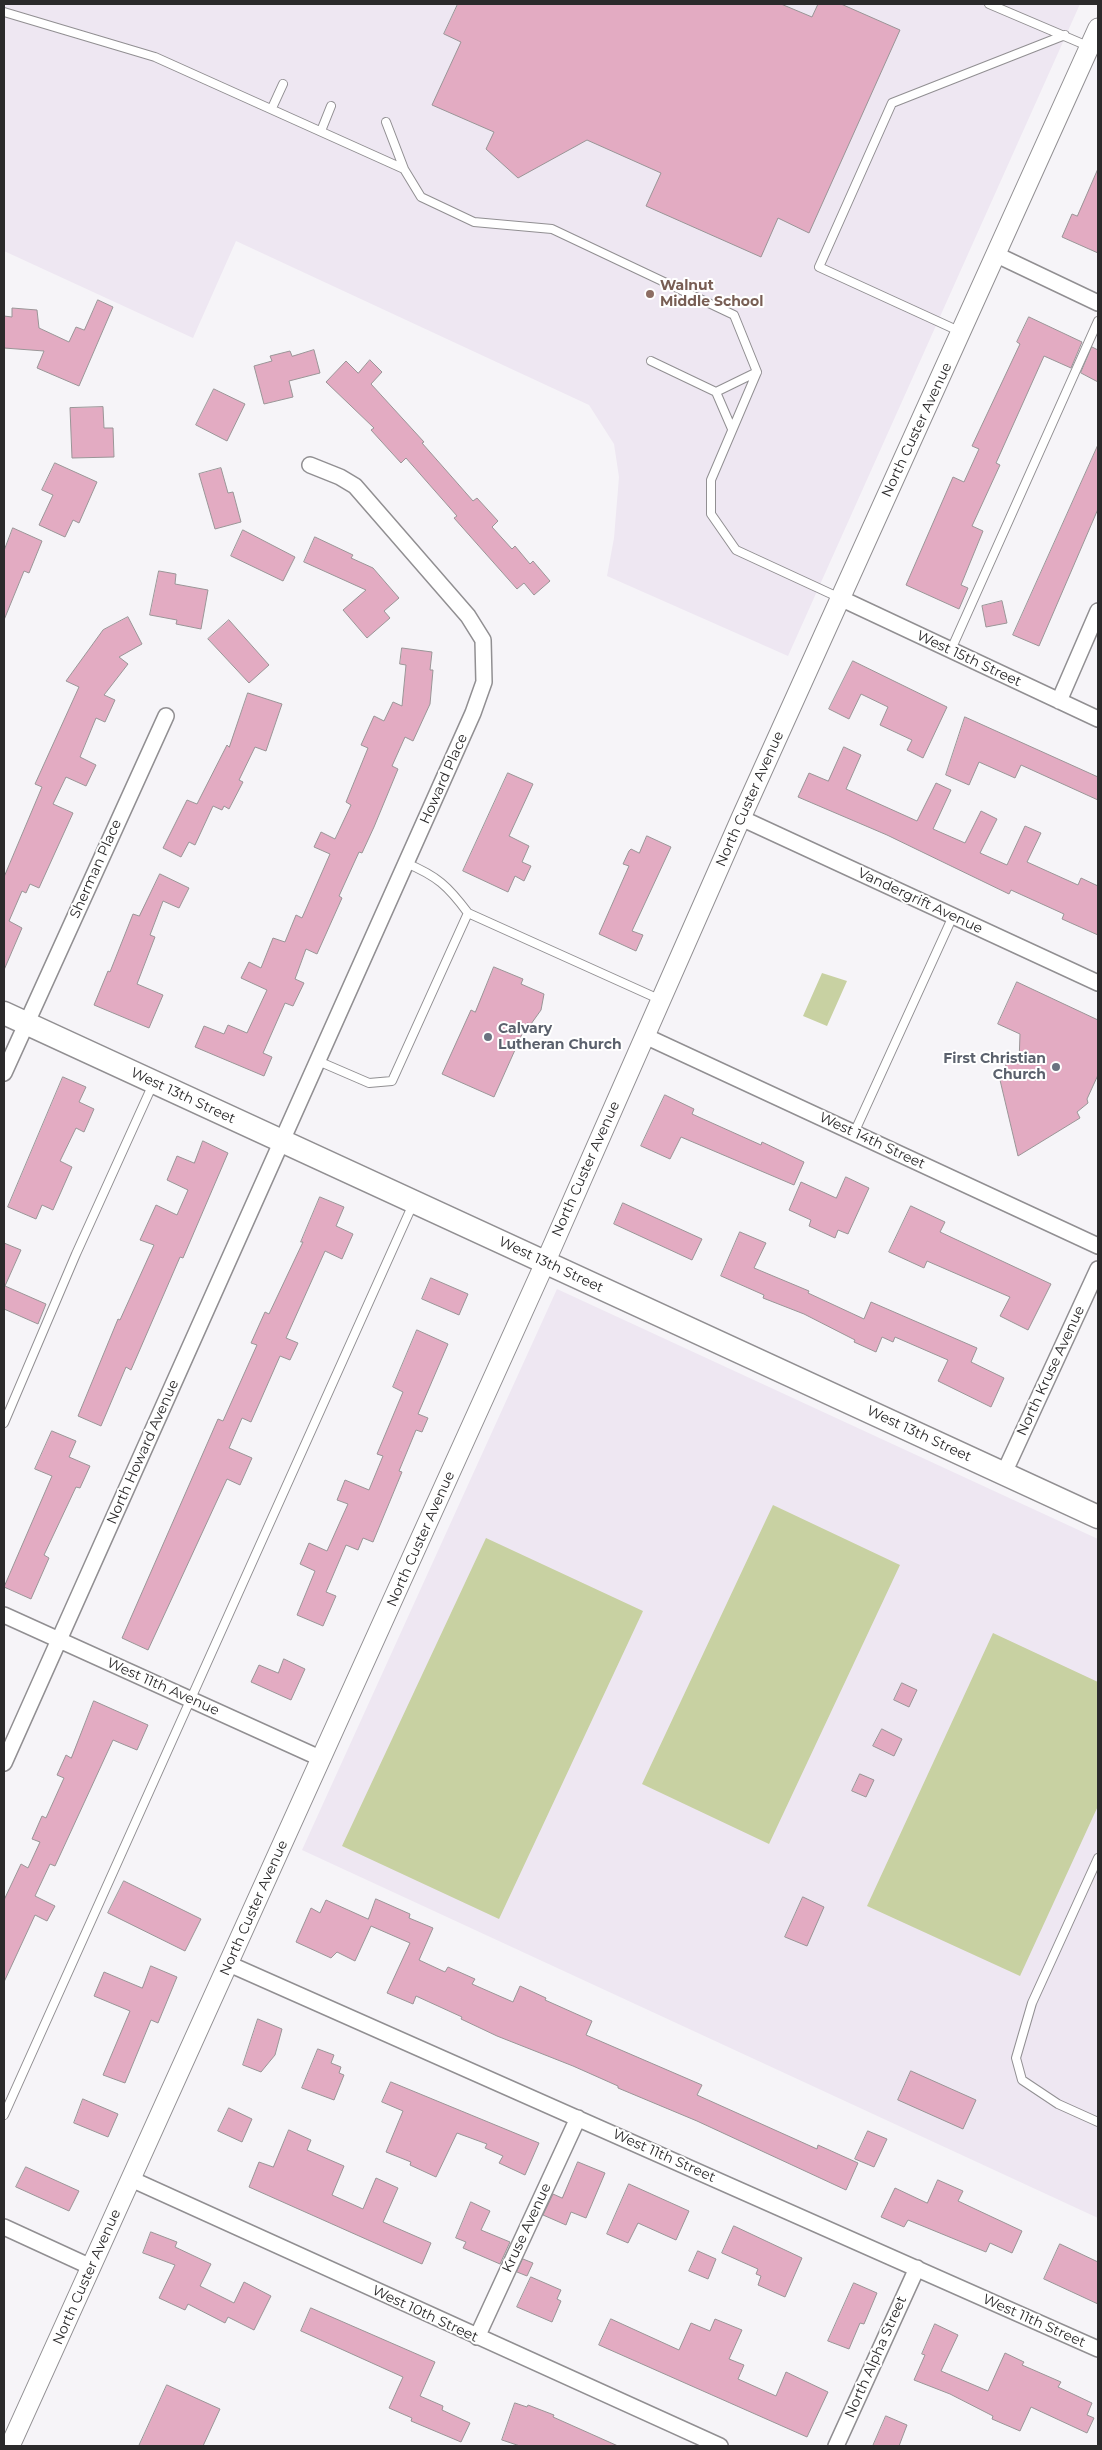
<!DOCTYPE html>
<style>
body{margin:0}
#map{position:relative;width:1102px;height:2450px;overflow:hidden;background:#f6f4f8;font-family:Montserrat,sans-serif}
canvas{display:block}
.frame{position:absolute;inset:0;border:5px solid #2b2a2b;pointer-events:none}
</style>
<div id="map">
<canvas width="1102" height="2450"></canvas>
<div class="frame"></div>
</div>
<script>
const g = document.querySelector('canvas').getContext('2d');
g.lineJoin = 'round';
function fillPath(path, color) { g.fillStyle = color; g.fill(path, 'evenodd'); }
function stroke(path, color, width, dash) { g.strokeStyle = color; g.lineWidth = width; g.lineCap = dash ? 'butt' : 'round'; g.setLineDash(dash || []); g.stroke(path); }
function label(font, color, halo, rows, align = 'center') {
  g.font = font + ' Montserrat,sans-serif'; g.lineWidth = 4; g.setLineDash([]); g.textBaseline = 'middle'; g.strokeStyle = halo; g.fillStyle = color; for (const [text, x, y, turn = 0] of rows) {
    g.save(); g.translate(x, y); g.rotate((+turn || 0) * Math.PI / 180); g.textAlign = isNaN(turn) ? turn : align; if (halo) g.strokeText(text, 0, 0); g.fillText(text, 0, 0); g.restore();
  }
}
fillPath(new Path2D(`
 M4 4H1080L788 656 607 576 614 538 619 477 614 444 589 405 236 241 193 338 4 251Z
 M557 1289 1098 1539V2218L302 1850Z`), '#eee7f2');
fillPath(new Path2D(`
 M822 973 847 981 827 1026 803 1016Z
 M773 1505 900 1565 769 1844 642 1784Z
 M486 1538 643 1611 499 1919 342 1846Z
 M993 1633 1098 1682V1806L1020 1976 867 1906Z`), '#c8d1a2');
const building = new Path2D(`
 M458 4H781L812 17 818 4H841L900 30 809 233 778 218 761 257 646 206 661 173 587 140 518 178 486 149 494 132 432 105 461 42 444 34Z
 M1098 169V253L1062 237 1072 214 1077 216Z
 M98 300 113 307 79 386 37 368 44 351 4 348V316L12 317V308L37 310 39 328 69 342 76 327 84 330Z
 M1029 317 1082 342 1071 368 1044 356 996 463 1000 465 972 526 983 531 961 585 968 588 959 609 906 585 953 477 964 482 979 449 972 446 1020 344 1017 342Z
 M1092 347 1098 350V382L1081 373Z
 M314 350 320 373 289 381 293 397 264 404 254 366 272 361 270 356 290 351 292 356Z
 M370 360 382 372 371 384 424 442 422 443 473 501 477 498 498 521 492 527 512 549 515 546 530 564 533 561 550 581 534 595 524 583 517 589 454 518 457 516 406 458 401 463 371 430 374 428 326 382 346 361 358 373Z
 M214 389 245 404 227 441 196 425Z
 M103 407 104 428H113L114 457 72 458 70 408Z
 M1098 445V509L1039 646 1013 635Z
 M55 463 97 482 79 523 73 520 65 537 39 525 53 495 42 490Z
 M221 468 228 493 233 492 241 522 215 529 199 474Z
 M13 528 42 541 29 573 24 571 4 620V551Z
 M243 530 295 557 283 581 231 556Z
 M315 537 353 555 351 558 373 568 399 598 384 611 390 618 367 638 343 610 366 590 304 562Z
 M159 571 176 574 175 584 208 590 201 629 176 624 177 620 150 615Z
 M1002 601 1007 623 986 627 982 606Z
 M128 617 142 644 119 657 128 664 104 695 115 700 105 722 96 718 80 757 96 765 86 786 66 777 53 804 73 813 39 888 30 884 26 893 22 891 9 921 22 928 4 970V877L42 787 35 784 79 687 66 681 103 630Z
 M229 620 269 665 249 683 208 639Z
 M402 648 432 652 430 670H433L430 704 413 741 405 737 392 766 398 769 374 827 362 853 359 852 339 896 342 898 317 954 306 949 295 979 304 983 293 1006 285 1003 263 1053 272 1057 264 1076 195 1047 204 1026 224 1034 228 1025 247 1033 267 990 241 978 249 962 261 968 273 938 285 942 296 915 302 918 330 854 314 847 321 832 335 839 351 805 346 802 368 748 361 745 374 716 384 721 393 702 402 706 406 665 400 664Z
 M853 661 947 707 923 758 907 750 912 740 880 725 888 707 861 694 849 719 829 709Z
 M248 693 282 704 266 751 255 747 239 780 243 782 229 809 224 806 222 810 213 806 195 845 189 842 181 857 163 848 187 800 197 804 227 745 229 747Z
 M965 717 1098 777V800L1021 765 1015 778 979 762 969 785 946 775Z
 M844 747 861 755 846 789 917 821 936 783 951 790 933 829 965 843 981 811 997 819 980 853 1007 865 1025 826 1041 833 1027 862 1078 885 1081 878 1098 886V935L1062 919 1064 914 1011 890 1009 894 887 835 798 797 809 773 828 781Z
 M508 773 533 784 509 836 529 846 522 862 531 866 524 881 515 876 508 892 463 871Z
 M647 836 671 847 632 931 643 935 636 951 599 934 629 866 623 864 629 851 631 849 639 853Z
 M160 874 189 888 179 908 163 901 150 935 155 937 137 984 163 995 149 1028 94 1005 108 971 110 972 133 914 139 916Z
 M494 967 523 979 521 984 544 994 541 1010 531 1024 527 1023 494 1097 442 1074 471 1010 475 1012Z
 M1017 982 1098 1020V1075L1087 1099 1088 1103 1077 1112 1080 1118 1018 1156 1000 1080 1005 1077 1006 1063H1019L1020 1034 998 1024Z
 M63 1077 86 1087 79 1102 94 1109 84 1132 76 1128 60 1161 72 1167 53 1210 42 1205 36 1219 8 1207Z
 M665 1095 694 1109 692 1114 761 1145 762 1142 804 1162 794 1185 681 1137 670 1159 641 1146Z
 M203 1141 228 1153 183 1258 180 1257 131 1370 126 1367 101 1426 78 1416 118 1319 120 1320 154 1245 140 1240 156 1205 177 1215 188 1190 167 1180 177 1156 194 1163Z
 M846 1177 869 1188 848 1234 838 1230 835 1238 809 1226 811 1220 789 1210 801 1182 836 1198Z
 M320 1197 344 1207 336 1226 353 1234 342 1259 325 1251 286 1338 298 1343 290 1360 280 1356 251 1422 242 1418 229 1448 252 1458 240 1485 227 1479 148 1650 122 1638 218 1419 223 1421 257 1345 251 1343 265 1312 269 1314 303 1242H301Z
 M623 1203 702 1239 692 1260 614 1224Z
 M911 1206 945 1222 940 1232 1051 1284 1028 1330 1000 1316 1010 1297 927 1261 924 1268 889 1252Z
 M740 1232 766 1243 754 1268 809 1291 808 1293 864 1319 871 1302 977 1348 971 1362 1004 1378 991 1407 938 1381 948 1360 895 1337 893 1342 882 1337 876 1352 854 1342 855 1340 804 1314 763 1298 764 1295 721 1276Z
 M4 1243 21 1250 5 1286 46 1304 38 1324 4 1309Z
 M431 1278 468 1294 459 1315 422 1299Z
 M417 1330 448 1344 418 1414 428 1418 422 1432 416 1430 399 1471 402 1472 373 1542 363 1538 358 1550 346 1545 326 1592 336 1596 323 1626 297 1615 315 1571 300 1564 309 1543 327 1551 348 1504 337 1500 345 1480 369 1490 383 1456 377 1454 403 1392 393 1387Z
 M52 1431 76 1441 69 1457 90 1466 80 1488 76 1487 44 1555 49 1558 31 1599 4 1587 52 1476 35 1469Z
 M284 1659 305 1669 291 1700 251 1682 259 1665 278 1673Z
 M902 1683 917 1690 909 1707 894 1700Z
 M94 1701 148 1725 137 1750 113 1740 55 1866 50 1864 35 1896 55 1906 47 1921 35 1915 4 1982V1900L21 1864 28 1868 40 1842 32 1839 42 1816 46 1818 64 1778 57 1775 66 1755 71 1758Z
 M882 1729 902 1739 894 1756 873 1746Z
 M860 1774 874 1780 866 1797 852 1791Z
 M124 1881 201 1919 185 1951 108 1913Z
 M803 1897 824 1907 807 1946 785 1937Z
 M376 1899 410 1914 409 1918 433 1928 419 1960 445 1972 448 1967 475 1979 472 1984 513 2002 520 1986 546 1998 545 2000 592 2021 586 2035 702 2085 697 2095 817 2149 818 2145 858 2163 846 2190 697 2121 618 2088V2086L573 2066 497 2036 461 2019 462 2017 416 1996 413 2004 387 1993 410 1943 371 1926 355 1961 337 1952 331 1958 296 1942 311 1908 320 1913 326 1900 368 1919Z
 M151 1966 177 1977 158 2023 151 2020 125 2083 103 2075 130 2011 94 1996 104 1972 142 1988Z
 M258 2019 282 2029 275 2055 261 2072 243 2065Z
 M318 2049 334 2055 331 2063 341 2067 339 2073 344 2075 334 2100 302 2088Z
 M911 2071 976 2100 963 2129 898 2100Z
 M391 2082 539 2143 525 2175 499 2163 503 2156 485 2148 487 2144 457 2133 436 2177 410 2165 411 2162 386 2152 403 2111 382 2102Z
 M83 2099 118 2114 108 2137 74 2123Z
 M229 2108 252 2119 242 2142 218 2131Z
 M289 2130 311 2140 307 2150 344 2166 332 2195 363 2209 376 2178 398 2188 383 2222 431 2243 422 2264 249 2187 259 2162 273 2167Z
 M868 2131 887 2139 874 2167 855 2159Z
 M578 2162 605 2173 586 2218 571 2212 566 2225 543 2215 553 2194 562 2198Z
 M26 2167 79 2191 69 2211 16 2187Z
 M938 2180 963 2191 958 2201 1022 2231 1012 2253 990 2243 986 2252 908 2220 904 2227 881 2217 895 2188 927 2203Z
 M629 2184 689 2211 676 2240 638 2223 628 2243 607 2234Z
 M471 2202 490 2211 481 2230 510 2242 500 2264 463 2248 466 2242 456 2238Z
 M734 2226 802 2258 785 2297 758 2285 761 2276 756 2274 758 2269 722 2253Z
 M151 2232 177 2242 175 2247 211 2264 200 2286 234 2303 244 2282 271 2296 254 2330 228 2317 225 2323 188 2304 185 2310 159 2298 175 2265 143 2253Z
 M1060 2244 1098 2262V2304L1044 2279Z
 M698 2251 716 2259 708 2279 689 2271Z
 M523 2259 533 2263 527 2276 517 2272Z
 M531 2277 561 2290 557 2299 561 2301 552 2322 517 2307Z
 M854 2283 877 2293 864 2324 860 2323 849 2349 828 2341Z
 M311 2308 435 2362 420 2396 443 2406 442 2410 470 2423 461 2442 411 2421 412 2418 389 2408 403 2377 301 2331Z
 M611 2319 679 2350 691 2323 710 2331 715 2319 742 2330 729 2359 744 2365 738 2379 776 2396 786 2372 828 2392 807 2437 599 2345Z
 M935 2324 958 2335 941 2371 988 2391 1005 2353 1024 2362 1022 2365 1061 2382 1058 2387 1092 2403 1087 2415 1094 2418 1087 2433 1031 2407 1020 2431 992 2419 993 2416 950 2394 914 2380 925 2355 922 2354Z
 M167 2385 220 2409 203 2446H139Z
 M515 2403 527 2407 528 2405 554 2415 553 2417 618 2446H520L502 2440Z
 M886 2416 907 2425 899 2446H873Z`);
fillPath(building, '#e3abc2');
stroke(building, '#9a9597', 1);
const service = new Path2D(`
 M989 4 1090 47
 M4 12 155 57 404 169 421 197 474 222 552 229 734 315 757 372 711 480V514L736 550 840 598
 M272 108 283 84
 M386 122 404 169
 M321 131 331 106
 M961 332 819 267 892 103 1065 35
 M651 361 716 392 757 372
 M716 392 732 429
 M950 652 1098 321
 M406 863C437 876 448 886 468 913L661 1000
 M318 1061 369 1083 392 1081 468 913
 M854 1133 953 916
 M4 1423 76 1254 153 1084
 M1098 1858 1032 2003 1016 2058 1022 2080 1058 2104 1098 2122
 M4 2115 413 1204`);
const minor = new Path2D(`
 M997 255 1098 303
 M840 598 1098 719
 M1059 701 1098 611
 M741 818 1098 983
 M645 1036 1098 1246
 M4 1073 166 716
 M1004 1473 1098 1269
 M4 1615 322 1759
 M4 1763 473 713 484 682 483 640 468 616 355 486 340 477 310 465
 M229 1964 1098 2349
 M131 2179 720 2446
 M4 2227 91 2267
 M477 2337 578 2118
 M836 2446 917 2268`);
const tertiary = new Path2D(`
 M10 2446 545 1263 741 818 1098 28`);
const secondary = new Path2D(`
 M4 1013 1098 1517`);
stroke(service, '#918f92', 10);
stroke(minor, '#918f92', 18);
stroke(tertiary, '#918f92', 21);
stroke(secondary, '#918f92', 25);
stroke(service, '#fff', 8);
stroke(minor, '#fff', 15);
stroke(tertiary, '#fff', 19);
stroke(secondary, '#fff', 22);
for (const [x, y, r, color] of [
 [650,294,5,"#8d6e63"],
 [488,1037,5,"#6b7280"],
 [1056,1067,5,"#6b7280"]
]) { const dot = new Path2D(); dot.arc(x, y, r, 0, 2 * Math.PI); g.fillStyle = color; g.fill(dot); stroke(dot, '#fff', 2); }
label('bold 14px', '#785e54', '#fff', [
 ["Walnut",660,286],
 ["Middle School",660,302]
], 'left');
label('14px', '#2b2a2b', '#fff', [
 ["North Custer Avenue",917,430,-65],
 ["West 15th Street",969,659,25],
 ["Howard Place",444,779,-66],
 ["North Custer Avenue",750,799,-66],
 ["Sherman Place",96,869,-66],
 ["Vandergrift Avenue",920,901,25],
 ["West 13th Street",183,1096,25],
 ["West 14th Street",872,1141,25],
 ["North Custer Avenue",586,1169,-66],
 ["West 13th Street",551,1265,25],
 ["North Kruse Avenue",1051,1371,-65],
 ["West 13th Street",919,1434,25],
 ["North Howard Avenue",143,1452,-66],
 ["North Custer Avenue",421,1539,-66],
 ["West 11th Avenue",163,1687,24],
 ["North Custer Avenue",254,1908,-66],
 ["West 11th Street",664,2156,24],
 ["Kruse Avenue",527,2228,-65],
 ["North Custer Avenue",87,2277,-66],
 ["West 10th Street",425,2314,25],
 ["West 11th Street",1034,2321,24],
 ["North Alpha Street",876,2357,-66]
]);
label('bold 14px', '#5b616d', '#fff', [
 ["Calvary",498,1029],
 ["Lutheran Church",498,1045],
 ["First Christian",1046,1059,"right"],
 ["Church",1046,1075,"right"]
], 'left');
</script>
